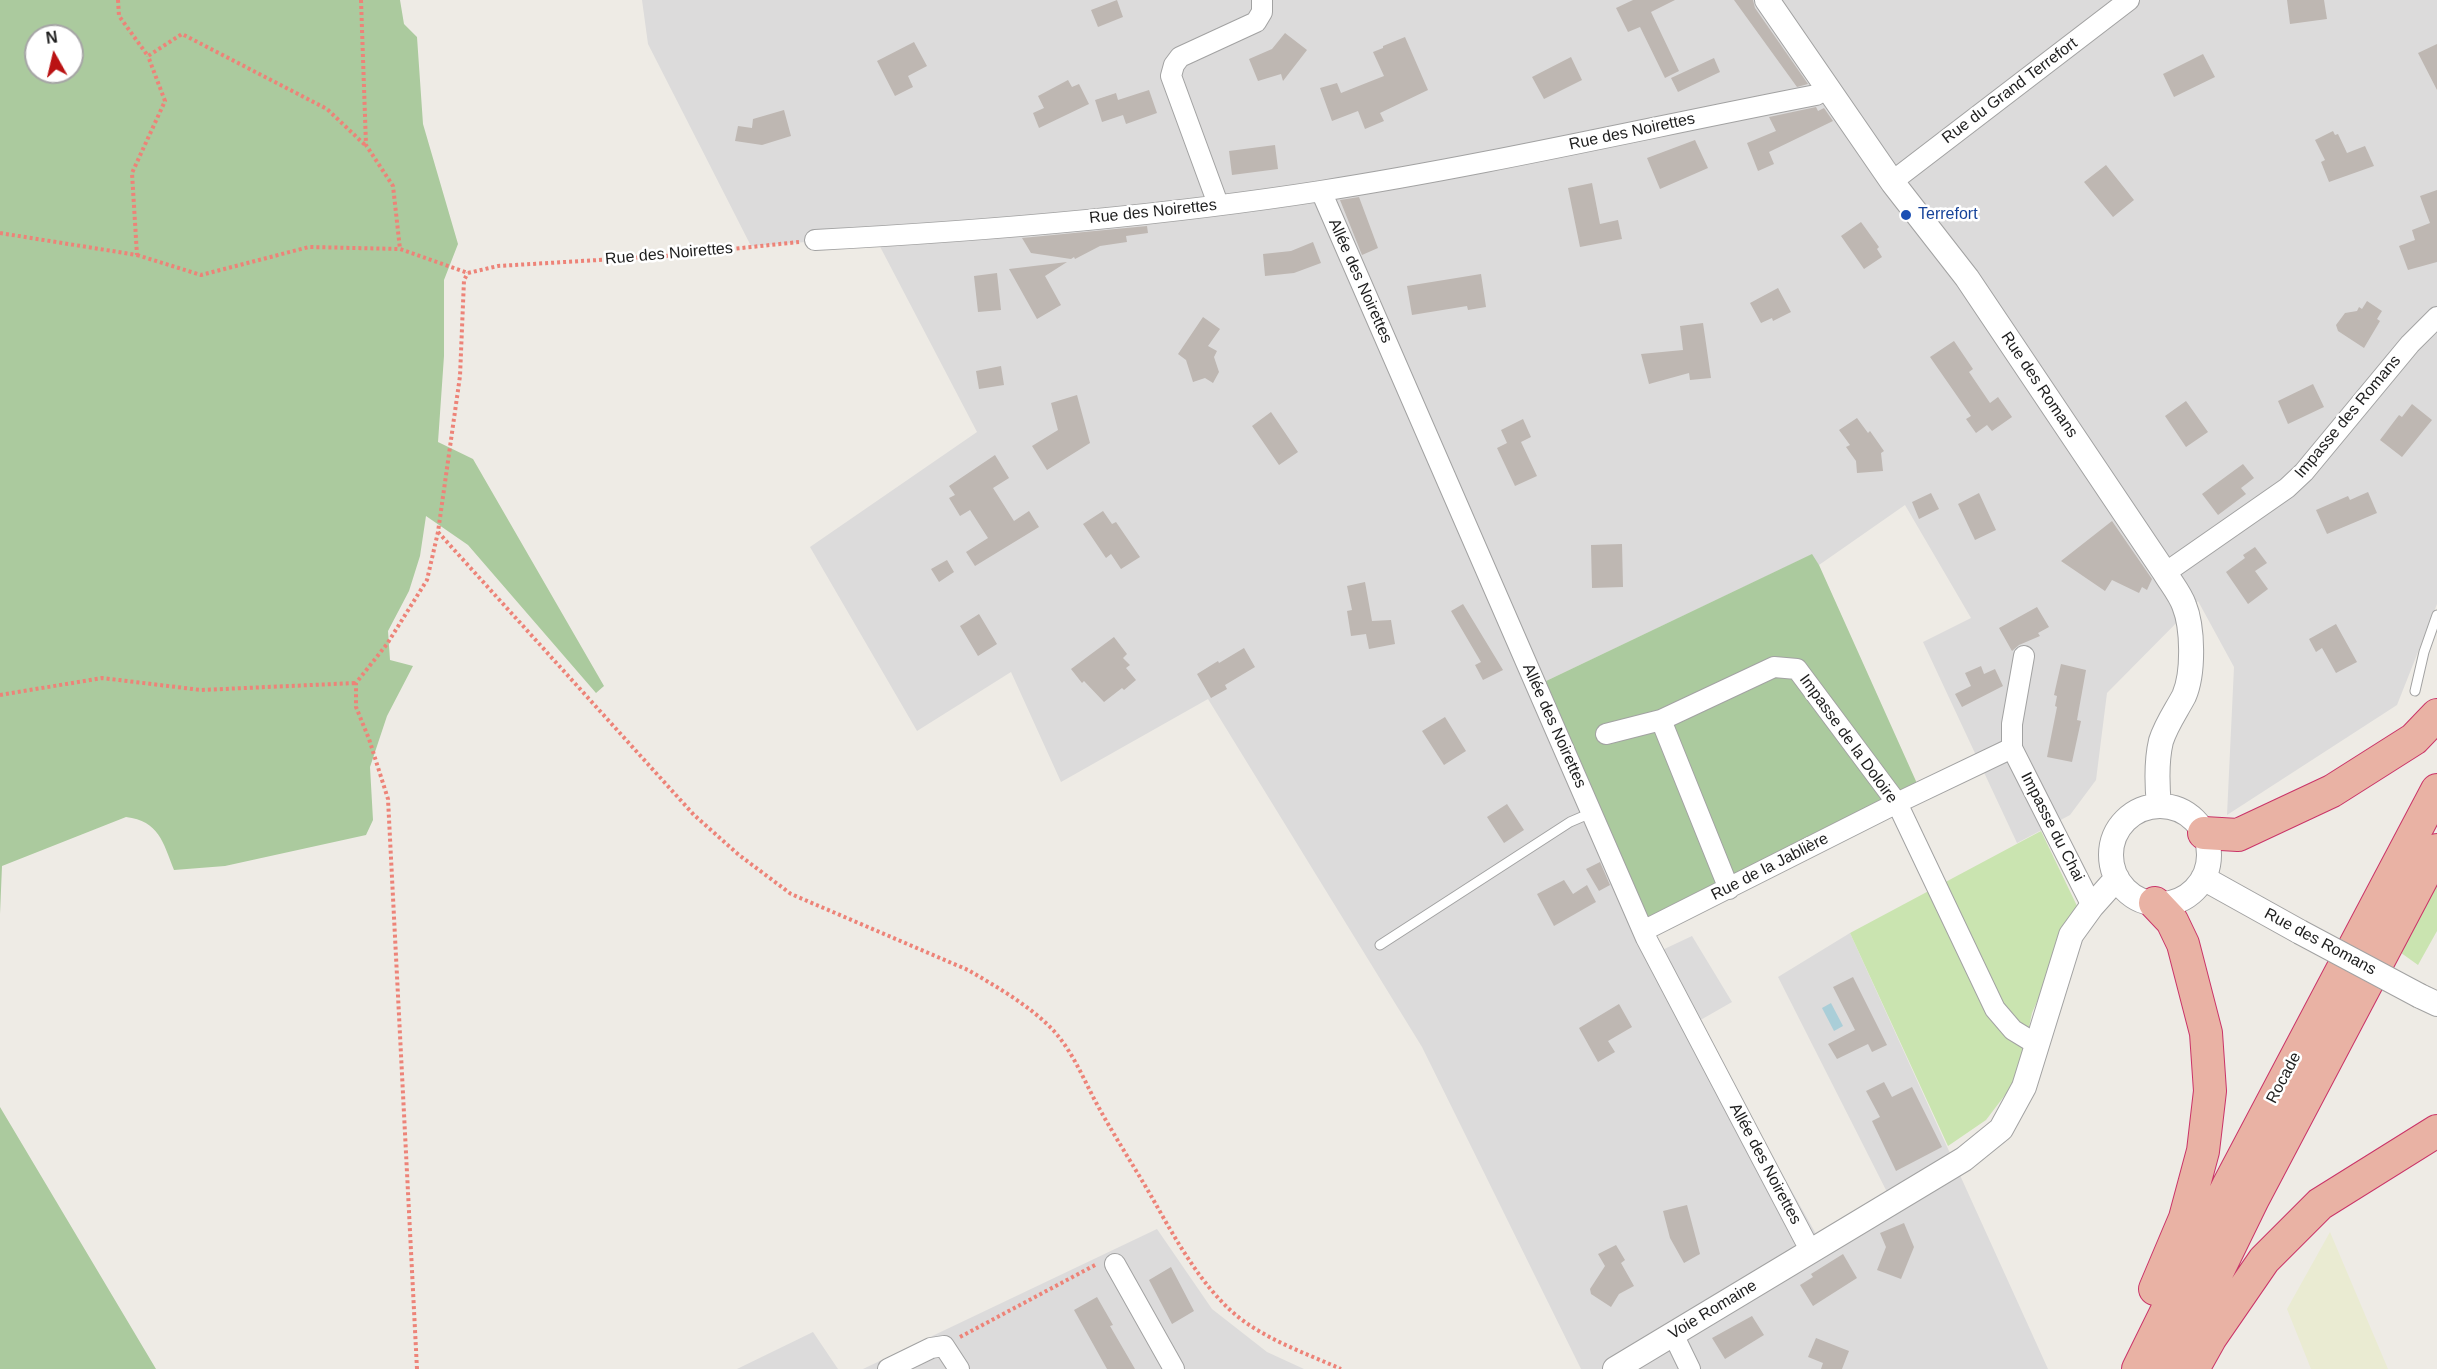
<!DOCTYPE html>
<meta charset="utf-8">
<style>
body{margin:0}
#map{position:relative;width:2437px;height:1369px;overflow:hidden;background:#eeebe5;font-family:Helvetica,sans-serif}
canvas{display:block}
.north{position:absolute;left:24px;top:24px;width:60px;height:60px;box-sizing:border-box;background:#fff;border:2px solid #a5a5a5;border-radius:50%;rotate:352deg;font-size:16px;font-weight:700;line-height:24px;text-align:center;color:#1e1e1e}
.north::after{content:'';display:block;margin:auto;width:21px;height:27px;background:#ba1213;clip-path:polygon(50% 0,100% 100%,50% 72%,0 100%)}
</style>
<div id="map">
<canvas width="2437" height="1369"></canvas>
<div class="north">N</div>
</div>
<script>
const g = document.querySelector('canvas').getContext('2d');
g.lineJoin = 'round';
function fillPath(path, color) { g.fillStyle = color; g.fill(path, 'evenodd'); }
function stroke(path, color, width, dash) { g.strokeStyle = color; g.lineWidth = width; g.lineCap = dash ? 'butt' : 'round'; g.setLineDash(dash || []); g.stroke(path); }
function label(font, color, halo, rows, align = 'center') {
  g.font = font + ' Helvetica,sans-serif'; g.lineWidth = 5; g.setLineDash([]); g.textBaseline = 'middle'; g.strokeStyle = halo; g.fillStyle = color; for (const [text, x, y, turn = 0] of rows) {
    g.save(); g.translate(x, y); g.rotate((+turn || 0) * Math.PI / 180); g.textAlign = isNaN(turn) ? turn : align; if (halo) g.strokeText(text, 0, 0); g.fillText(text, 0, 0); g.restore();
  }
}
fillPath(new Path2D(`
 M642 0H2437V604L2397 705 2227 815 2234 667 2198 601 2107 693 2096 780 2070 815 2017 843 1923 642 1971 618 1905 505 1819 565 1811 555 1544 682 1658 952 1692 936 1732 1002 1697 1022 1816 1234 1887 1192 1778 977 1850 933 2048 1369H1581L1422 1047 1208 699 1061 782 1011 672 917 731 810 547 977 432 875 237 751 246 648 44Z
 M1157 1229 1212 1309 1267 1352 1304 1369H863Z
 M813 1332 838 1369H737Z`), '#dcdbdb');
fillPath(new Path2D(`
 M2330 1232 2388 1369H2311L2287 1309Z`), '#eaebd2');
fillPath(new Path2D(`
 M2041 831 2078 908 2032 1013 2018 1078 1986 1120 1948 1146 1850 933Z
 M2437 835V931L2418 965 2383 940Z`), '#cae4b0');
fillPath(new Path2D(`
 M0 0H400L404 24 417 37 423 124 458 244 444 280V356L438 442 473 459 604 686 596 693 468 545 426 516 420 556 409 591 388 631 390 660 413 666 387 716 370 767 373 820 366 835 225 866 174 870C163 842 159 821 126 817L2 866 0 914ZM36 36H72V72H36Z
 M1812 554 1819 565 1924 799 1651 936 1544 682Z
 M0 1107 156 1369H0Z`), '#abca9e');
fillPath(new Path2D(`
 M1831 1003 1843 1026 1834 1031 1822 1008Z`), '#aaced8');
fillPath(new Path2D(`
 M1117 0 1123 17 1098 27 1091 10Z
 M1633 0H1675L1651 12 1679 71 1665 78 1640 27 1628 32 1616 8Z
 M1734 0H1753L1755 8 1808 84 1797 87Z
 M2287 0H2324L2327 19 2290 24Z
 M1285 33 1307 50 1283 81 1281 74 1258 81 1249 59 1272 49Z
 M1405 37 1428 90 1380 113 1384 121 1365 129 1358 111 1332 121 1320 88 1337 83 1341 93 1384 76 1373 52 1383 48V46Z
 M914 42 927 66 908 76 913 87 895 96 877 61Z
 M2437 44V90L2418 53Z
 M2203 54 2215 77 2174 97 2163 74Z
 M1571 57 1582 80 1544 99 1532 77Z
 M1714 58 1720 72 1678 92 1671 78Z
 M1068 80 1072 87 1079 84 1089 104 1039 128 1033 113 1044 108 1038 96Z
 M1149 90 1157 113 1126 124 1123 115 1102 122 1095 100 1116 93 1118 100Z
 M1816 107 1818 111 1824 108 1833 121 1769 152 1774 164 1758 171 1747 143 1776 131 1769 117Z
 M784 110 791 136 762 145 735 141 738 126 752 128 753 119Z
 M2333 131 2335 135 2338 134 2347 153 2365 146 2374 166 2329 182 2321 162 2325 160 2315 140Z
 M1695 140 1708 168 1660 189 1647 158Z
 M1275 145 1278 169 1232 175 1229 151Z
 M2106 165 2134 200 2113 217 2084 182Z
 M1592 183 1600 224 1618 220 1622 239 1580 247 1568 188Z
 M2437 190V262L2408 270 2399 246 2415 240 2412 230 2430 223 2420 196Z
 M1359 197 1378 248 1362 255 1340 200Z
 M1861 222 1879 247 1877 249 1882 257 1864 269 1841 236Z
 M1147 226 1148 233 1126 236 1127 242 1100 246 1075 259 1074 257 1071 259 1031 253 1022 238Z
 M1313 242 1321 263 1294 273 1265 276 1263 254 1291 251Z
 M1067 262 1045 276 1061 305 1037 319 1009 269Z
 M997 273 1001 310 978 312 974 276Z
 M1481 274 1486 307 1468 310 1467 306 1412 315 1407 286Z
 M1778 288 1791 312 1773 321 1772 318 1761 323 1750 303Z
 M2367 301 2382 311 2377 319 2380 321 2364 348 2338 331 2336 325 2345 313 2357 311 2359 307 2362 309Z
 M1203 317 1220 329 1208 346 1217 351 1214 357 1219 372 1213 383 1205 378 1193 382 1186 360 1178 354Z
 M1703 323 1711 378 1690 380 1689 373 1649 384 1641 354 1683 350 1680 326Z
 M1954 341 1973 369 1969 372 1990 403 1998 397 2012 417 1992 431 1987 425 1976 433 1966 419 1971 416 1930 357Z
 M1001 366 1004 385 979 389 976 371Z
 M2313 384 2324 407 2288 424 2278 401Z
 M1077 395 1090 443 1047 470 1032 446 1058 430 1051 403Z
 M2186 401 2208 432 2186 447 2165 416Z
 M2412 404 2432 420 2402 457 2380 440 2399 415 2402 417Z
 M1271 412 1298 452 1279 465 1252 426Z
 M1857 418 1868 433 1870 431 1884 451 1881 453 1883 471 1857 473 1856 461 1846 447 1850 445 1839 430Z
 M1523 419 1531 437 1521 442 1537 476 1515 486 1497 448 1507 443 1501 430Z
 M995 455 1009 478 993 488 1014 521 1029 511 1039 527 975 566 966 552 988 538 970 510 960 516 949 498 955 495 949 486Z
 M2243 464 2254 478 2241 488 2246 494 2218 515 2202 494Z
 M2368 492 2377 513 2327 534 2316 510 2348 496 2350 500Z
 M1931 493 1939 509 1919 519 1912 502Z
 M1979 493 1996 530 1975 540 1958 504Z
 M1103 511 1112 524 1116 522 1140 557 1121 569 1111 554 1106 558 1083 524Z
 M2112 521 2152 579 2147 590 2142 587 2139 593 2112 580 2105 591 2061 561Z
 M1622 544 1623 587 1592 588 1591 545Z
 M2255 547 2267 563 2255 571 2268 589 2248 604 2226 572 2245 558 2243 555Z
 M947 560 954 572 939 582 931 569Z
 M1365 582 1372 621 1391 620 1395 644 1369 649 1366 634 1351 636 1347 611 1352 610 1347 586Z
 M1463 604 1503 670 1483 680 1475 665 1481 662 1451 611Z
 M2037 607 2049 627 2038 633 2040 636 2019 645 2012 651 1999 628Z
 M979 614 997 644 978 656 960 626Z
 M2336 624 2357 662 2336 673 2322 648 2316 652 2309 639Z
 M1114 637 1127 654 1123 658 1130 665 1126 668 1136 680 1124 690 1122 688 1104 702 1084 681 1082 683 1071 669Z
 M1244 648 1255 667 1225 685 1227 689 1211 698 1197 674 1218 661 1219 663Z
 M2061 664 2086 670 2077 720 2081 721 2072 762 2047 757 2057 707 2055 706 2057 696 2054 695Z
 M1981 666 1984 674 1995 669 2003 686 1962 707 1955 694 1971 686 1965 673Z
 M1445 717 1466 751 1444 765 1422 731Z
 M1507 804 1524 830 1504 843 1487 817Z
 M1600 862 1610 885 1599 891 1586 869Z
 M1564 880 1573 894 1587 885 1596 902 1554 926 1537 894Z
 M1853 977 1887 1045 1872 1052 1868 1044 1837 1059 1828 1044 1855 1030 1833 987Z
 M1619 1004 1632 1027 1608 1041 1615 1052 1598 1062 1579 1028Z
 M1884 1082 1892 1097 1912 1087 1942 1147 1896 1171 1872 1121 1880 1117 1866 1091Z
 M1687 1205 1700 1254 1684 1263 1670 1238 1663 1211Z
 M1904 1223 1914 1247 1901 1279 1877 1270 1886 1247 1880 1233Z
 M1616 1245 1625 1260 1621 1263 1634 1286 1619 1294 1611 1307 1591 1294 1590 1289 1605 1266 1598 1254Z
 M1843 1254 1857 1278 1813 1306 1800 1285 1813 1277 1811 1274Z
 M1171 1267 1194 1311 1172 1324 1149 1280Z
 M1097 1297 1113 1325 1110 1326 1135 1369H1107L1074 1310Z
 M1752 1316 1764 1335 1725 1359 1712 1338Z
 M1816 1338 1849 1351 1842 1369H1821L1823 1363 1808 1357Z`), '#beb7b2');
const service = new Path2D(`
 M2415 691 2424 652 2437 615
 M1380 945 1570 822 1591 813`);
const minor = new Path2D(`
 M1893 183 1902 174 2129 0
 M1321 191 1646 938 1810 1250
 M1218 204 1171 76 1174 65 1180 57 1256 22 1262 12V0
 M815 240C984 231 1154 217 1321 191 1487 165 1651 127 1816 95L1828 88
 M2165 573 2287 488 2304 472 2410 344 2437 317
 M2024 656 2012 724V748L2092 906
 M1661 720 1729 889
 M1606 734 1661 720 1774 667 1797 669 1897 803 1995 1009 2013 1030 2036 1044
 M1643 931 1897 803 2012 748
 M1115 1264 1174 1369
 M1673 1334 1690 1369
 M888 1369 931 1348 944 1346 959 1369`);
const tertiary = new Path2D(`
 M1767 0 1893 183 1967 278 2165 573C2171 583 2180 594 2184 605 2193 627 2194 673 2184 696 2176 711 2166 725 2161 741 2156 762 2157 785 2159 806
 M2111 855a49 49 0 1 1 98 0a49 49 0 1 1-98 0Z
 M2203 878 2300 932
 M2420 996 2437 1004
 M1615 1369 1964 1159 2001 1129 2024 1087 2071 935 2092 906 2117 878`);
const trunk = new Path2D(`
 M2204 833 2238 835 2332 791 2414 739 2437 715
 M2155 1289 2185 1218 2203 1151 2210 1091 2206 1033 2183 944 2172 921 2155 903
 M2138 1369 2228 1186 2437 790
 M2170 1369 2253 1199 2437 850
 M2193 1369 2211 1337 2264 1260 2320 1204 2437 1131`);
stroke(service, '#a2a2a2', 11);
stroke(minor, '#a2a2a2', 22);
stroke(tertiary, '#a2a2a2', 26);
stroke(trunk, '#ca3468', 34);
stroke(new Path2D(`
 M118 0 119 16 148 56 182 34 327 109 365 145
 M361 0 366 145 393 186 400 249 468 273
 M0 233 137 255 132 173 165 101 148 56
 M137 255 201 275 309 247 400 249
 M468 273 498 266 665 256 799 242
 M438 532 694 815 739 855 791 894 968 970C997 987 1029 1005 1053 1030 1074 1053 1084 1081 1099 1108 1115 1137 1133 1165 1150 1194 1171 1231 1193 1272 1223 1303 1254 1336 1301 1351 1341 1369
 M0 695 102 678 201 690 356 683
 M960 1337 1097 1264
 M417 1369 388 799 369 739 356 707V683L387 644 427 580 438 532 460 376 464 280 468 273`), '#ed8378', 4, [3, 3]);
stroke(service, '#fff', 9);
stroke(minor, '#fff', 20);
stroke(tertiary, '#fff', 24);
stroke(trunk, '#e9b2a4', 32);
const tertiaryBridge = new Path2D(`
 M2300 932 2420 996`);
stroke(tertiaryBridge, '#a2a2a2', 26, []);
stroke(tertiaryBridge, '#fff', 24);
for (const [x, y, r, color] of [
 [1906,215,6,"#1a4fb4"]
]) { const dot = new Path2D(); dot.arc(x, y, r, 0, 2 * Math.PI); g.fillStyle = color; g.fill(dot); stroke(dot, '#fff', 2); }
label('16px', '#1e1e1e', '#fff', [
 ["Rue du Grand Terrefort",2010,91,-37],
 ["Rue des Noirettes",1632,132,-12],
 ["Rue des Noirettes",1153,212,-6],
 ["Rue des Noirettes",669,254,-5],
 ["Allée des Noirettes",1360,281,66],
 ["Rue des Romans",2039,385,56],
 ["Impasse des Romans",2348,417,-50],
 ["Allée des Noirettes",1554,726,66],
 ["Impasse de la Doloire",1848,739,54],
 ["Impasse du Chai",2052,827,63],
 ["Rue de la Jablière",1770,867,-27],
 ["Rue des Romans",2320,942,28],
 ["Rocade",2284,1078,-62],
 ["Allée des Noirettes",1765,1164,62],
 ["Voie Romaine",1713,1310,-31]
]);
label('16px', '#164399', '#fff', [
 ["Terrefort",1918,215]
], 'left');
</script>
